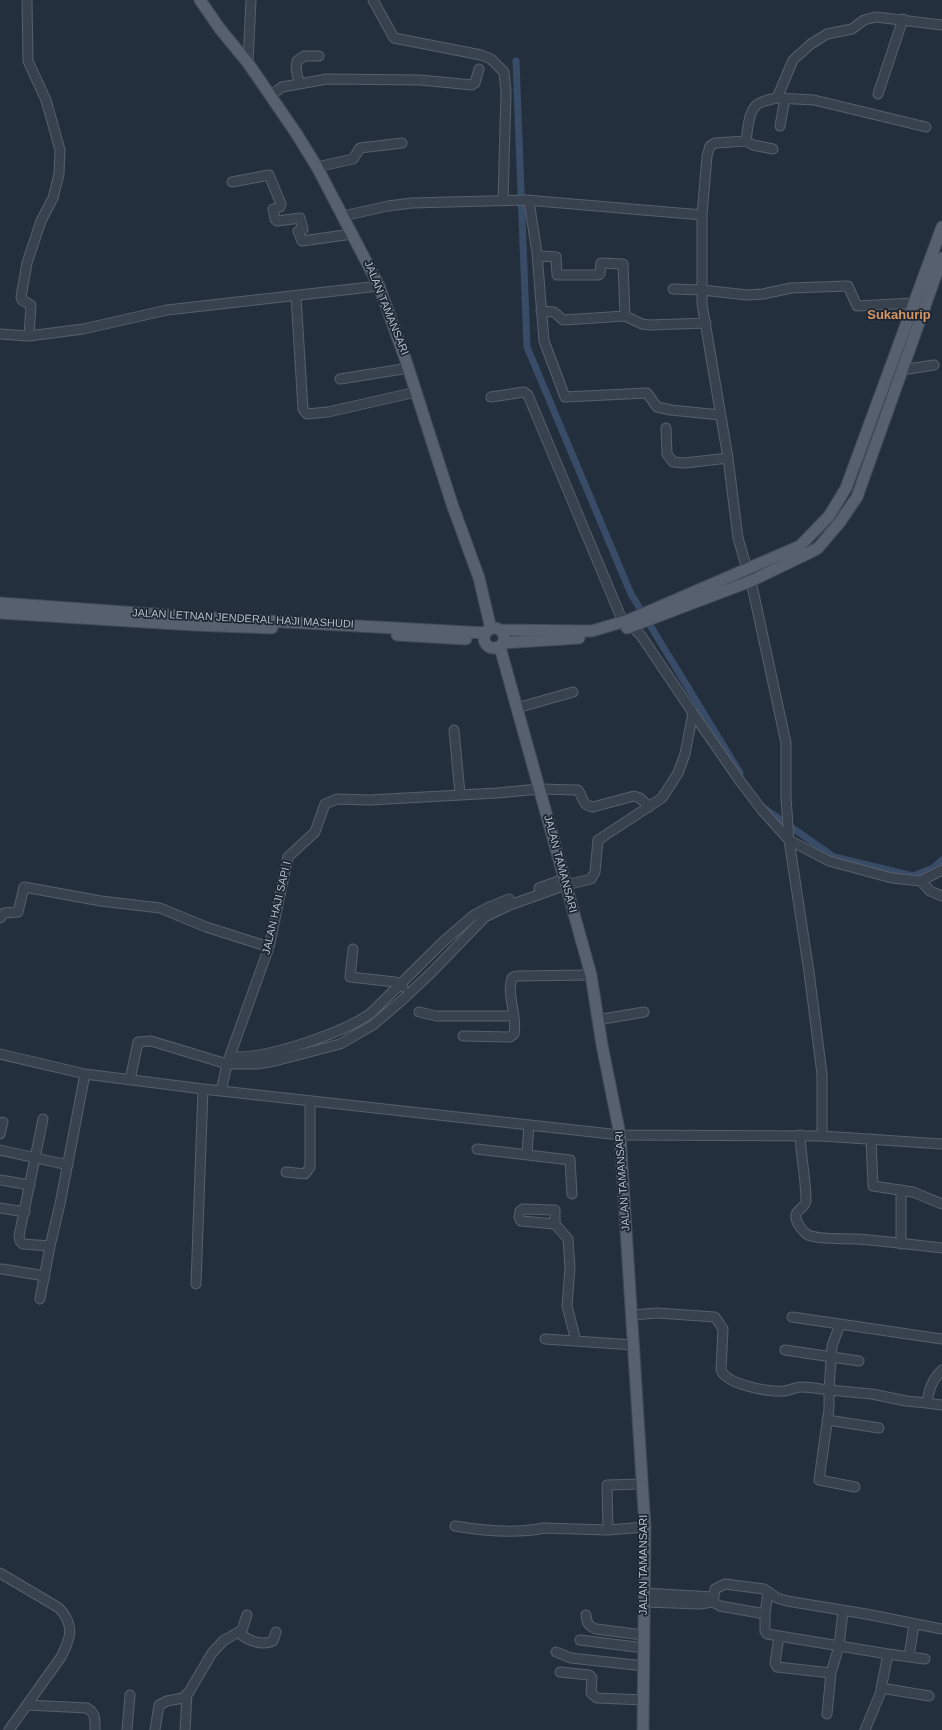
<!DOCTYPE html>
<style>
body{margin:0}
canvas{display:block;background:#242f3e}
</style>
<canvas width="942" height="1730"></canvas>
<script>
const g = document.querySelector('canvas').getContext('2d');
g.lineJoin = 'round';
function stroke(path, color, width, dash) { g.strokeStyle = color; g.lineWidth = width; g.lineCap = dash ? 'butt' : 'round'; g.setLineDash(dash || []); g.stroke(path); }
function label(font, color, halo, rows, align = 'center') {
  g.font = font + ' Arial,sans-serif'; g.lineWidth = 3.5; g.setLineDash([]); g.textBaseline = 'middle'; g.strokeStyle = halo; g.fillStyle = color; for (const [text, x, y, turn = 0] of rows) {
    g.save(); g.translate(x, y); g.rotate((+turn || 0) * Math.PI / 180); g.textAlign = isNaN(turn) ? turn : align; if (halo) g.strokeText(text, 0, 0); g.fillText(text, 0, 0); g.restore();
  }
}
stroke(new Path2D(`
 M516 61 527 347 631 594 740 773
 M764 808 834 857 913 876 933 868 942 860`), '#394c67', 7);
const minor = new Path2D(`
 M27 0 28 61 46 100 60 150 59 174 53 198 41 221 27 263 21 297 22 300 31 305 29 336
 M373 0 394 38 481 55 491 59 504 72 506 92 503 200
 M248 63 251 0
 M299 83 296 69 297 61 304 56H319
 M878 94 903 19
 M271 95 282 87 327 79 420 80 472 85 475 83 479 69
 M777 98 814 100 926 127
 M780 126 785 98
 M746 141C748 129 748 106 762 102 767 100 772 99 777 98L793 60 811 44 827 34 852 29 864 20 876 17 942 25
 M317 167 353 159 360 148 402 143
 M232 182 269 175 281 204 280 207 273 209 275 219 277 221 300 218 303 229 298 231 302 241 352 234
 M529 201 537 253 540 256 556 257 557 275H598L600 274 601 263 623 264 625 316
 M343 216 388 206 412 203 526 200 702 215
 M537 253 544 341 565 397 647 393 657 407 671 410 720 415
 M673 289 702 290 747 295 763 294 791 288 848 286 857 306 914 303
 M296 296 303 409 307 414 328 412 416 392
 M541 311 554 312 563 320 625 316 642 324 650 325 706 323
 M0 334 29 336 83 329 167 310 379 286
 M902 370 934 365
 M340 379 409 368
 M491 397 524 392 528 395 623 622
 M666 428 667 454 673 462 685 463 728 458
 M747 569 738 538 728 458 702 304V215L707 156 710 146 715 143 746 141 753 145 773 149
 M751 581 786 743V798L789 840 809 972 822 1074V1136
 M517 708 573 692
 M693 713 740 781 762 810 789 840 829 861 892 878 921 881 942 870
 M454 730 460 794
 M921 881 930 891 942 896
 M539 888 564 879
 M0 918 4 913 18 912 24 887 101 901 160 908 206 927 269 947
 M353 949 350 977 395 982 402 984 403 987
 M419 1012 436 1016H514
 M597 1020 644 1012
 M463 1036 510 1037 514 1034C518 1016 506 995 512 978L516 976 591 975
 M0 1054 85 1074 203 1089 620 1135 822 1136 942 1144
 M235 1057C269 1058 343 1033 371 1013L444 941 474 915 489 907 509 899
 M130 1080 138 1042 151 1041 227 1064H257L275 1061 340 1044 373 1025 401 1001 431 973 485 917 510 905 566 885 591 879 595 872 598 840 662 798 678 773 685 754 693 713 642 637 632 626
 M221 1091 227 1064 269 947 288 857 315 832 325 804 337 799 369 800 497 793 539 789 578 790C584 798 581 805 593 807L634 796 640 798 649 807
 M43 1119 19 1236 20 1241 23 1244 50 1246
 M0 1134 3 1122
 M800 1135C801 1158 806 1179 806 1201 805 1208 794 1211 796 1218 797 1224 803 1232 808 1235 819 1240 844 1238 857 1239 885 1241 913 1245 942 1248
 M871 1139 873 1186 913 1192 942 1204
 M477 1149 570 1160 572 1194
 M0 1150 68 1165
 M527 1153 529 1125
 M286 1172 305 1174 310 1167V1101
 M0 1180 30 1185
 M0 1208 25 1212
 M555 1224V1210L523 1209 520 1211 519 1217 521 1221 555 1224 568 1239 570 1268 567 1306 576 1341
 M901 1244V1190
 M2 1269 45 1276
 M196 1284 203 1089
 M40 1299 50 1246 60 1204 85 1074
 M632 1315 657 1313 715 1317 723 1329 721 1370C727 1385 769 1392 783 1391 789 1391 795 1387 801 1387 811 1387 820 1389 829 1390L832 1346 840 1324
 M792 1317 942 1339
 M545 1339 634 1345
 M785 1350 859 1361
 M927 1403 942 1405
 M827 1420 879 1428
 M855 1487 819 1480 829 1409V1390L872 1394 906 1401 927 1403C929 1389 932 1380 942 1370
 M455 1526C484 1531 515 1534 544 1528L608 1530 645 1527
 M608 1530 607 1485 641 1484
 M0 1573 59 1608C75 1625 71 1638 61 1657L9 1730
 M644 1593 713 1597
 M644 1602 700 1604 713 1602 720 1606 765 1614V1631L767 1634 888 1654 880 1694 865 1730
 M713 1602 715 1589 725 1584 764 1589 777 1598 787 1601 866 1614 942 1629
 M765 1614 768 1592
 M586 1615C587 1623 588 1626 596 1629L643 1635
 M239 1632C247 1641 262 1646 273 1641L276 1632
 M779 1636 775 1663 777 1667 831 1673
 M580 1640 644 1648
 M556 1652 571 1658 644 1666
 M888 1654 925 1659
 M909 1656 914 1625
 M560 1672 589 1675 592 1678 591 1693 597 1698 644 1700
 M881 1688 929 1696
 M27 1705 87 1708C96 1713 95 1720 95 1730
 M827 1714 831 1673 839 1646 843 1611
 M127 1730 130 1695
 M155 1730 159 1705 167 1701 183 1698 189 1692 212 1653 223 1641 242 1630 247 1615
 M185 1730 187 1694`);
const major = new Path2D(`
 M200 0 220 29 248 63 296 133 317 167 379 286 406 361 452 504 479 578 491 629
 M0 603 194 617 486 633
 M0 613 193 625 272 628
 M484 638a10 10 0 1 1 20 0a10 10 0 1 1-20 0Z
 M627 628 751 581 811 552 818 548 840 522 857 497 942 258
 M500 630 592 631 629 620 800 546 829 516 846 488 942 227
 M397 635 466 639
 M503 643 579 638
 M500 647 591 975 602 1045 620 1135 645 1527 643 1730`);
stroke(minor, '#565f6c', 11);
stroke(major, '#414a57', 13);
stroke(minor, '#38414e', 9);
stroke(major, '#56606e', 11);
label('11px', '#b4bcc9', '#1d2633', [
 ["JALAN TAMANSARI",386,308,68],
 ["JALAN LETNAN JENDERAL HAJI MASHUDI",243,619,3],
 ["JALAN TAMANSARI",560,864,75],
 ["JALAN HAJI SAPI I",277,908,-77],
 ["JALAN TAMANSARI",623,1181,-94],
 ["JALAN TAMANSARI",644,1565,-90]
]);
label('bold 13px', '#d59563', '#1d2633', [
 ["Sukahurip",899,315]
]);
</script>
